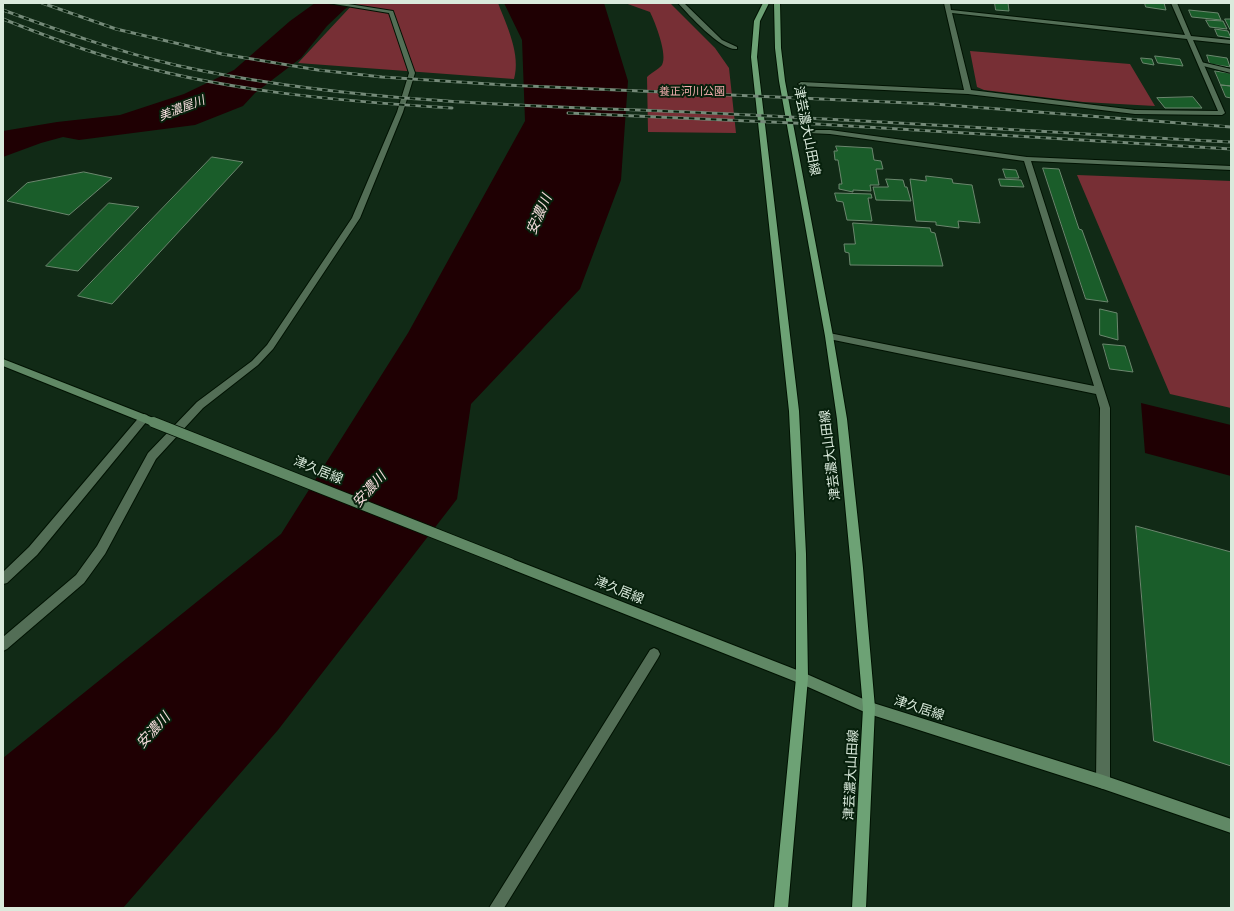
<!DOCTYPE html>
<meta charset="utf-8">
<style>
body{margin:0}
#map{position:relative;width:1234px;height:911px;overflow:hidden;background:#112a16;font-family:"Sofia Sans Condensed",sans-serif}
canvas{display:block}
.frame{position:absolute;inset:0;border:4px solid #daeadc;pointer-events:none}
</style>
<div id="map">
<canvas width="1234" height="911"></canvas>
<div class="frame"></div>
</div>
<script>
const g = document.querySelector('canvas').getContext('2d');
g.lineJoin = 'round';
function fillPath(path, color) { g.fillStyle = color; g.fill(path, 'evenodd'); }
function stroke(path, color, width, dash) { g.strokeStyle = color; g.lineWidth = width; g.lineCap = dash ? 'butt' : 'round'; g.setLineDash(dash || []); g.stroke(path); }
function label(font, color, halo, rows, align = 'center') {
  g.font = font + ' "Sofia Sans Condensed","Noto Sans JP",sans-serif'; g.lineWidth = 4; g.setLineDash([]); g.textBaseline = 'middle'; g.strokeStyle = halo; g.fillStyle = color; for (const [text, x, y, turn = 0] of rows) {
    g.save(); g.translate(x, y); g.rotate((+turn || 0) * Math.PI / 180); g.textAlign = isNaN(turn) ? turn : align; if (halo) g.strokeText(text, 0, 0); g.fillText(text, 0, 0); g.restore();
  }
}
fillPath(new Path2D(`
 M354 3H498C507 26 521 55 514 79L298 63Z
 M625 3H670L715 48 729 68 736 133 648 132 647 77C651 73 659 69 662 65 668 55 655 22 650 12Z
 M970 51 1130 64 1155 106 1083 102 984 90 977 87Z
 M1077 175 1231 181V408L1170 394Z`), '#772f35');
fillPath(new Path2D(`
 M315 3H354L345 9 327 26 301 58 255 93 243 106 195 125 79 140 63 137 41 143 3 157V131L57 122 120 115 184 94 234 70 290 21Z
 M504 3H604L628 81 621 180 580 289 471 404 457 499 278 730 123 908H3V758L281 534 408 333 525 121 522 40Z
 M1141 403 1231 425V476L1145 453Z`), '#1f0003');
const building = new Path2D(`
 M995 3H1008L1009 11 996 10Z
 M1145 3H1164L1166 10 1146 7Z
 M1189 10 1218 13 1221 20 1192 17Z
 M1225 19H1231V31Z
 M1206 20 1223 21 1227 29 1210 27Z
 M1215 29 1228 31 1231 38 1218 36Z
 M1207 55 1227 58 1230 67 1210 64Z
 M1155 56 1180 59 1183 66 1158 63Z
 M1141 58 1152 59 1154 65 1143 63Z
 M1215 71 1229 73 1231 75V86L1221 85Z
 M1221 85 1231 86V98L1226 97Z
 M1193 97 1202 108H1165L1157 98Z
 M836 146 872 148 874 160 881 161 883 169H876L879 185H870L871 191 853 190V192L839 189V184H842L838 160H835L834 151H837Z
 M212 157 243 162 112 304 78 296Z
 M1043 168 1059 169 1079 229 1082 230 1108 302 1086 299Z
 M1003 169 1016 170 1019 178H1006Z
 M84 172 112 178 69 215 7 201 27 183Z
 M926 176 952 179 953 183 972 185 980 223 958 221 959 228 936 225V222L916 221 910 179 926 181Z
 M886 179 903 180 905 187H907L911 201 876 200 873 187H888Z
 M999 179 1021 180 1024 187 1001 186Z
 M835 193 871 194 872 198H868L872 221 847 220 843 202 837 201Z
 M109 203 139 207 78 271 46 266Z
 M853 223 930 228 931 232 935 233 943 266 850 265 849 253 845 252 844 244H855Z
 M1100 309 1117 313 1118 340 1100 335Z
 M1103 344 1125 346 1133 372 1110 369Z
 M1136 526 1231 552V766L1154 741Z`);
fillPath(building, '#1a5d2a');
stroke(building, '#6b876e', 1);
const service = new Path2D(`
 M1201 62 1231 69V73L1199 65V63Z`);
const minor = new Path2D(`
 M328 3H342L393 11 415 73 403 112 360 218 273 349 258 365 203 408 156 459 105 554 84 583 7 649 3 651V637L76 575 97 546 148 453 197 402 252 361 267 345 352 218 397 112 409 73 389 13Z
 M678 3H684L722 40 737 47V49C721 51 689 15 678 3Z
 M944 3H950L951 10 1185 35 1171 3H1177L1191 36 1231 40V44L1193 40 1225 113 1222 115 1135 114 968 94 801 86 798 84 801 82 964 90ZM952 13 1187 39 1218 111 1135 110 971 90Z
 M810 130H830L1027 157 1231 166V170L1031 161 1110 408V782L1108 787 1103 789 1098 787 1096 782 1100 408 1096 394 829 339 825 336 829 333 1094 386 1024 161 830 134 808 133V131Z
 M144 414 147 415 149 418 147 421 37 555 7 583 3 584V572L29 547 141 415Z
 M654 648 658 650 660 654 658 658 504 908H489L650 650Z`);
const secondary = new Path2D(`
 M3 359 156 419 158 422 156 425H150L3 366Z
 M510 558 802 672 870 702 1103 775 1231 819V833L1103 789 869 714 799 683 506 567 504 563 506 559Z`);
const primary = new Path2D(`
 M763 3H769L760 21 757 57 799 411 806 554 808 678 788 908H774L796 678V554L789 411 751 57 754 21Z
 M774 3H780L781 48 785 81 833 336 847 419 863 568 875 708 866 908H852L863 708 851 568 837 419 825 336 779 81 775 48Z`);
stroke(service, '#001202', 2);
stroke(minor, '#001202', 2);
stroke(secondary, '#001202', 2);
stroke(primary, '#001202', 2);
fillPath(service, '#536e56');
fillPath(minor, '#536e56');
fillPath(secondary, '#608865');
fillPath(primary, '#6da275');
const rail = new Path2D(`
 M42 3 116 29 222 54 318 70 382 77 505 85 934 104 1231 127
 M3 10C60 31 116 51 175 65 350 104 530 105 708 113 883 121 1057 133 1231 142
 M3 19C38 33 72 46 108 57 219 91 337 101 452 108
 M568 113 816 124 1231 149`);
stroke(rail, '#758a79', 3);
stroke(rail, '#07200c', 2, [5.5]);
const secondaryBridge = new Path2D(`
 M153 422 510 563`);
stroke(secondaryBridge, '#001202', 12, []);
stroke(secondaryBridge, '#608865', 10);
label('11px', '#f3aeaf', '#07200c', [
 ["養正河川公園",692,92]
]);
label('italic 12px', '#f6dddd', '#07200c', [
 ["美濃屋川",182,109,-21]
]);
label('13px', '#daeadc', '#07200c', [
 ["津芸濃大山田線",806,131,79],
 ["津芸濃大山田線",831,455,-97],
 ["津久居線",318,471,22],
 ["津久居線",619,591,22],
 ["津久居線",919,709,18],
 ["津芸濃大山田線",852,775,-87]
]);
label('italic 14px', '#f6dddd', '#07200c', [
 ["安濃川",540,215,-66],
 ["安濃川",370,490,-48],
 ["安濃川",154,731,-48]
]);
</script>
